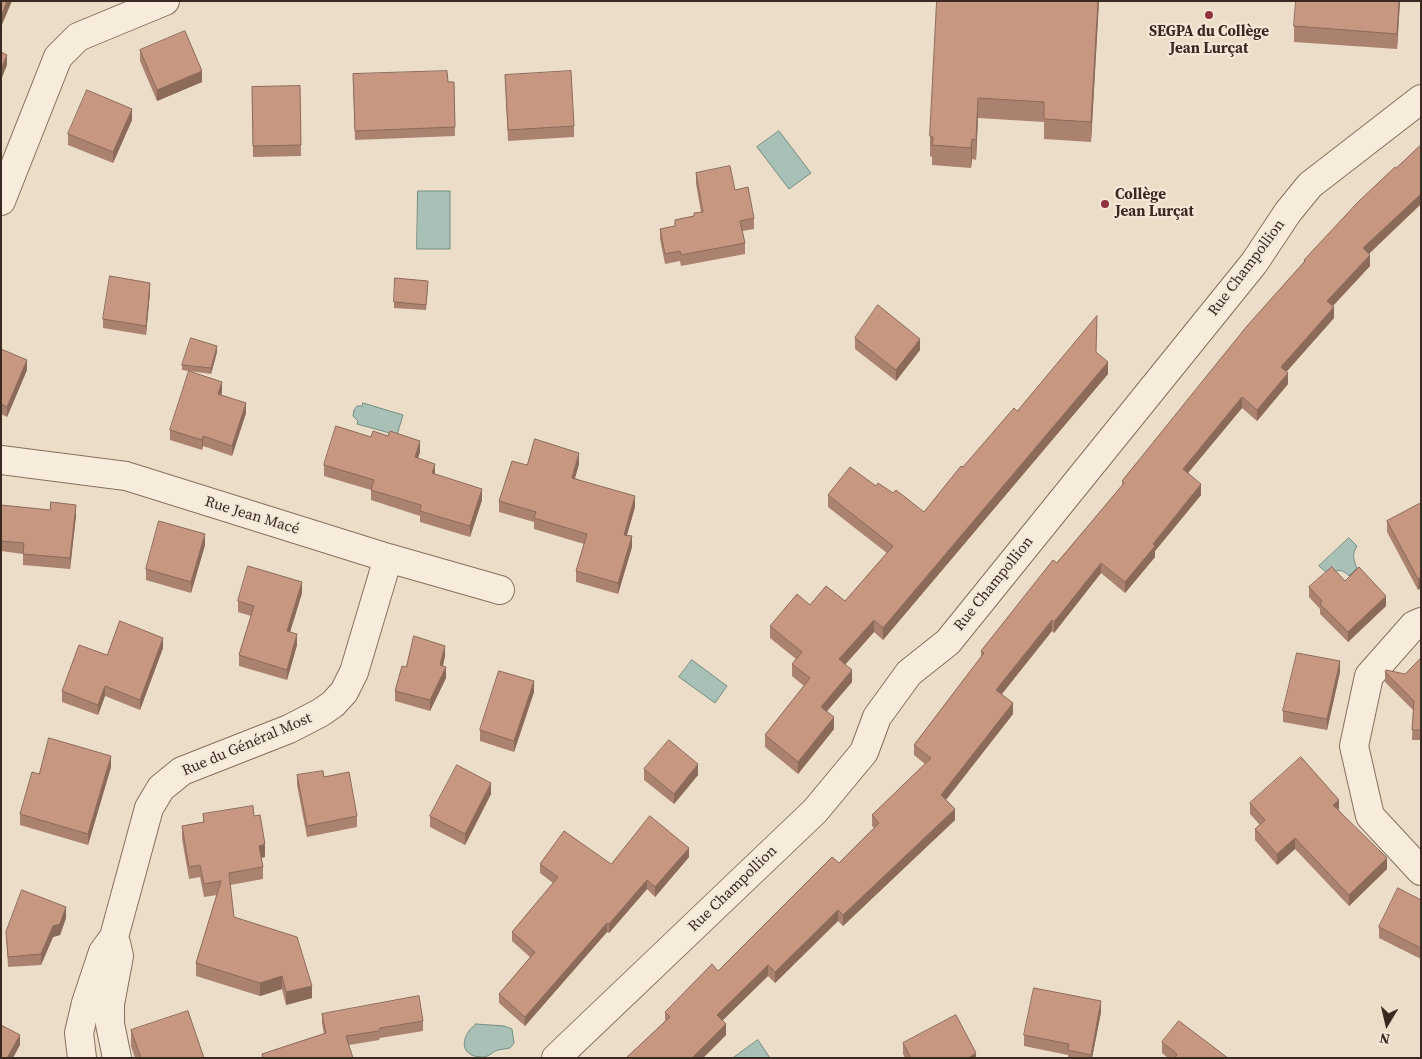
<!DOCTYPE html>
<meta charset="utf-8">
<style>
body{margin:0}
#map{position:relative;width:1422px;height:1059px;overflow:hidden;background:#ecddc8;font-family:"Source Serif 4",serif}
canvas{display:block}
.frame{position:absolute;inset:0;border:2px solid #382a21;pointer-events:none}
.north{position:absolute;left:1362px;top:999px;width:50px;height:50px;-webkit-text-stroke:4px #f3e8d7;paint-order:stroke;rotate:189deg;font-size:14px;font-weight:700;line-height:20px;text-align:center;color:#382a21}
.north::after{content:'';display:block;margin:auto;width:18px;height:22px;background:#382a21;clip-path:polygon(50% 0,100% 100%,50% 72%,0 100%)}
</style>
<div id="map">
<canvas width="1422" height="1059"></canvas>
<div class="frame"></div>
<div class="north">N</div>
</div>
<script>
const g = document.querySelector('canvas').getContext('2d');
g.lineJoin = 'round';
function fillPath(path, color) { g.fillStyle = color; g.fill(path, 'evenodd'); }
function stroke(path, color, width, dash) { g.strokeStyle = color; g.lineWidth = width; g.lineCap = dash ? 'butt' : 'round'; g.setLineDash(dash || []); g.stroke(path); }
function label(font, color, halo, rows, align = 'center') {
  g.font = font + ' "Source Serif 4",serif'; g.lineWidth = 4.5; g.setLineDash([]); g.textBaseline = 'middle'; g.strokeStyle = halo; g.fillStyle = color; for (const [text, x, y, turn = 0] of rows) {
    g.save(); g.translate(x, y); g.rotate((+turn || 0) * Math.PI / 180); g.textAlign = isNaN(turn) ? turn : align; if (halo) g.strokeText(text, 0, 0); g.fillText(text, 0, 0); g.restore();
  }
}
const water = new Path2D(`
 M779 131 811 173 789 189 757 147Z
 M418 191H450V249H417Z
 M363 403 403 415 397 435 357 424 358 421 353 416 354 410 357 406H362Z
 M1349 538 1357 546C1352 554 1353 559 1357 568L1349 576C1342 568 1336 570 1328 574L1319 566Z
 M692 660 727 686 715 703 679 677Z
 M476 1024 504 1026 512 1029 514 1043 510 1048C506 1049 502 1049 498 1050 492 1052 488 1058 481 1057 458 1056 461 1035 476 1024Z
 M758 1040 770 1058H733Z`);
fillPath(water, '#a9c0b7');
stroke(water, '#708e83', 1);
const minor = new Path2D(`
 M1 201 58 57 78 37 165 1
 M1 460 126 476 388 558 500 590
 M1421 622 1414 625 1369 676 1354 746 1370 816 1421 871
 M116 943 119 956 110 1004V1024L117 1058
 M82 1058 79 1033 86 1003 103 952 114 937 149 808 161 788 182 771 289 729 320 713 333 704 344 692 354 672 388 558
 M556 1058 815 811 864 752 877 717 909 673 948 642 1254 263 1288 212 1310 185 1421 99`);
stroke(minor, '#866f5e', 30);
stroke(minor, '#f7ecdb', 28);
fillPath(new Path2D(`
 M937 1H1099L1091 142 1044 139V122L978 118 976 160 972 159 971 168 932 165V157L930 156V136Z
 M1400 1 1397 49 1294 42V26Z
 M140 50 202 82 157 101 140 61Z
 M353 74 454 82 455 136 355 140Z
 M505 75 574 126V137L508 141Z
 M300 86 301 156 253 157 252 87Z
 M132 120 113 163 68 145V134Z
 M1421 145V204L1369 254 1370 266 1333 306 1334 318 1286 372 1288 384 1257 421 1242 408 1188 473 1201 495 1155 551V557L1125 593 1101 573 1054 633 1052 631 1002 694 1013 714 946 800 955 820 843 926 838 921 775 983 768 976 722 1020 726 1035 703 1058H626L665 1021V1012L718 971 839 863 874 828 872 826V815L925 764 914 755V745L981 657V651L1122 486V481L1304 262V260L1396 168Z
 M696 173 735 190 754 218V229L742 231 745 243V254L681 266 680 261 665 264 660 239V229L675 226V220L694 216 701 212 696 184Z
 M428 286 426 310 394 308V302Z
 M150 292 146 335 103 328V319Z
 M855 338 920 350 896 381 855 349Z
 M1 349 27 370 7 417 1 414Z
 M217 352 211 374 182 370V365Z
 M1096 352 1108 374 883 640 874 632 845 665 852 682 827 711 834 729 798 774 765 747V735L804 686 792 676V664L796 659 770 638V626L810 605 845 601 887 553 828 507V495L876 486 893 493 924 512 963 467 1017 411Z
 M222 392 221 395 246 413 232 456 203 446 202 450 170 440V430Z
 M420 452 418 458 435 474 482 500 470 537 420 522V516L371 500V490L324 476V465Z
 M579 464 575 478 635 507 627 535 632 547 618 594 576 582V571L584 544 534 529V522L499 512V501L527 465Z
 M1421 503 1418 590 1387 532V521Z
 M1 505 76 516 70 569 23 565V554L1 551Z
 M205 545 191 593 146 580V569Z
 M1345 581 1386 606 1348 642 1320 614V609L1309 597V587Z
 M302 593 290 632 297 645 287 680 239 666V655L251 616 238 612V601Z
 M163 648 140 710 105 696 98 715 62 702V691L107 655Z
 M445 656 443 666 446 678 430 711 395 701V691L406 667Z
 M1421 658V740H1412L1413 710 1385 682V672L1405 674Z
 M1340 672 1327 730 1283 722V711Z
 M534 692 514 752 480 741V730Z
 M111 767 88 845 20 825V814L39 774Z
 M644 769 698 775 674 804 644 780Z
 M297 775 324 777 357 816V827L307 837 297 785Z
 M491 794 465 845 430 827V816Z
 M1250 803 1339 810 1387 869 1349 906 1295 849 1277 865 1255 840V829L1260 825 1250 814Z
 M203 814 254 816 265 857 261 858 263 867V879L230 885 234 917 312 998 286 1005 282 989 260 996 196 976V963L217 895 204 897 200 877 189 879 182 839V826L203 822Z
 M689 857 655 897 647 889 609 933 607 932 525 1026 499 1003V994L530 957 512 941V932L553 883 540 873V864H611Z
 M1421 900V959L1379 938V927Z
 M66 918 60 935 53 937 41 965 8 967 6 932Z
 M1101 1012 1092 1058H1068V1055L1024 1046V1035Z
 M322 1014 423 1021V1031L380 1038 379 1040 349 1045 353 1058H262V1054L324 1034 322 1024Z
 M131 1030 204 1058H135L131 1046Z
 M1162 1042 1228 1058H1168L1162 1053Z
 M903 1043 976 1058H905L903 1054Z`), '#ab826f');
fillPath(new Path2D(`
 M7 1H12L1 27V17Z
 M1098 1H1099L1091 142V122Z
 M1399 1H1400L1397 49V34Z
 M7 55V65L1 80V69Z
 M202 71V82L157 101V90Z
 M978 98V118L976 160V140Z
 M132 109V120L113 163V152Z
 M972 139V159L971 168V148Z
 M1421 194V204L1363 259V248Z
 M1370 255V266L1327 312V301Z
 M150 283V292L146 335V326Z
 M1334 307V318L1281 378V367Z
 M920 339V350L896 381V370Z
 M217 346V352L211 374V368Z
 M27 360V370L7 417V407Z
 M1108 362V374L883 640V628Z
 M1288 373V384L1257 421V410Z
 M222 382V392L218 404V394Z
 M1242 397V408L1183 479V469Z
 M246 403V413L232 456V446Z
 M203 436V446L202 450V440Z
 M420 441V452L415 467V457Z
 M579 453V464L572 488V478Z
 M435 464V475L432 473Z
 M1201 484V495L1155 551V557L1125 593V582L1153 544Z
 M482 489V500L470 537V526Z
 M635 496V507L624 545V535Z
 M76 505V516L70 569V558Z
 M205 534V545L191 593V582Z
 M632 536V547L618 594V583Z
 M1101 563V573L1054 633V622Z
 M1421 577V588L1418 590V579Z
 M302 582V593L287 642V631Z
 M1386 596V606L1348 642V632Z
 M874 620V632L839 671V659Z
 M1052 620V631L996 701V690Z
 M297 634V645L287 680V670Z
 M163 638V648L140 710V700Z
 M445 646V656L440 676V665Z
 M1340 661V672L1327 730V719Z
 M446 667V678L430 711V700Z
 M852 670V682L821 718V707Z
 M534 681V692L514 752V741Z
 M105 686V696L98 715V705Z
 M1013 703V714L941 806V795Z
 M834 717V729L798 774V762Z
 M111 756V767L88 845V834Z
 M698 764V775L674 804V794Z
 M491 783V794L465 845V834Z
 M1339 800V810L1333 805Z
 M955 809V820L843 926V915Z
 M1295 838V849L1277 865V854Z
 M265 844V857L259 858V846Z
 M689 848V857L655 897V887Z
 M1387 858V869L1349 906V895Z
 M647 880V889L609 933V924Z
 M66 907V918L60 935 53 937 41 965V954L53 926Z
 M838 910V921L775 983V972Z
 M607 923V932L525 1026V1017Z
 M768 965V976L717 1026V1015Z
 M282 976V989L260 996V983Z
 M312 986V998L286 1005V992Z
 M1101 1001V1012L1092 1058H1091Z
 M726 1024V1035L703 1058H692Z
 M20 1035V1045L13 1058H7Z
 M976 1053V1058H968Z`), '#8b6a5a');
const building = new Path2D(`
 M1 1H7L1 17Z
 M937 1H1098L1091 122 1044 119V102L978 98 976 140 972 139 971 148 932 145 933 137 930 136Z
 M1296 1H1399L1397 34 1294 26Z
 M185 31 202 71 157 90 140 50Z
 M1 52 7 55 1 69Z
 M447 71 448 82H454L455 127 355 131 353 74Z
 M571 71 574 126 508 130 505 75Z
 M300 86 301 145 253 146 252 87Z
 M87 90 132 109 113 152 68 134Z
 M1421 145V194L1363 248 1370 255 1327 301 1334 307 1281 367 1288 373 1257 410 1242 397 1183 469 1201 484 1153 544 1155 546 1125 582 1101 563 1054 622 1052 620 996 690 1013 703 941 795 955 809 843 915 838 910 775 972 768 965 717 1015 726 1024 692 1058H626L670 1017 665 1012 712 964 718 971 832 857 839 863 879 823 872 815 931 758 914 745 984 653 981 651 1053 560 1057 563 1124 483 1122 481 1247 326 1305 261 1304 260 1358 202 1395 167 1396 168Z
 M730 166 735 190 748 187 754 218 740 221 745 243 681 255 680 251 665 254 660 229 675 226V220L694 216V213L703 212 696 173Z
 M110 276 150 283 146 326 103 319Z
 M395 278 428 281 426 305 394 302Z
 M878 305 920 339 896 370 855 338Z
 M1097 316 1096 352 1108 362 883 628 874 620 839 659 852 670 821 707 834 717 798 762 765 735 810 678 792 664 802 652 770 626 797 594 810 605 826 586 845 601 893 546 828 495 850 467 876 486 878 483 893 493 896 490 924 512 961 466 963 467 1014 408 1017 411Z
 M191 338 217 346 211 368 182 365Z
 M1 349 27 360 7 407 1 404Z
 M189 371 222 382 218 394 246 403 232 446 203 436 202 440 170 430Z
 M336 426 371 437 373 431 388 436 390 431 420 441 415 457 435 464 432 473 482 489 470 526 420 511 421 505 371 490 374 480 324 465Z
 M535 439 579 453 572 478 635 496 624 535 632 536 618 583 576 571 587 534 534 518 536 512 499 501 512 461 527 465Z
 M51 502 76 505 70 558 23 554 24 543 1 541V505L50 510Z
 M1421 503V577L1418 579 1387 521Z
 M159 521 205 534 191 582 146 569Z
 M248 566 302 582 287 631 297 634 287 670 239 655 254 606 238 601Z
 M1332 567 1345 581 1359 567 1386 596 1348 632 1320 604 1322 601 1309 587Z
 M120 621 163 638 140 700 105 686 98 705 62 691 79 645 107 655Z
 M414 636 445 646 440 665 446 667 430 700 395 691 402 666 406 667Z
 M1297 653 1340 661 1327 719 1283 711Z
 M1421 658V730H1412L1414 701 1385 672 1386 670 1405 674Z
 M499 671 534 681 514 741 480 730Z
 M49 738 111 756 88 834 20 814 32 772 39 774Z
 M669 740 698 764 674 794 644 769Z
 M1301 757 1339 800 1333 805 1387 858 1349 895 1295 838 1277 854 1255 829 1265 820 1250 803Z
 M457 765 491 783 465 834 430 816Z
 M323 771 324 777 349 772 357 816 307 826 297 775Z
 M253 806 254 816 260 815 265 844 259 846 263 867 229 873 234 917 297 937 312 986 286 992 282 976 260 983 196 963 221 881 204 884 200 865 189 867 182 826 204 822 203 814Z
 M650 816 689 848 655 887 647 880 609 924 607 923 525 1017 499 994 535 952 512 932 558 877 540 864 564 831 611 864Z
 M1398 888 1421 900V948L1379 927Z
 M22 890 66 907 60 924 53 926 41 954 8 957 6 932Z
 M1034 988 1101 1001 1091 1055 1068 1050 1069 1044 1024 1035Z
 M419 996 423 1021 380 1028 379 1031 346 1036 353 1058H263L262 1054 326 1033 322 1014Z
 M188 1011 204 1058H141L131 1030Z
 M956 1015 976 1053 968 1058H911L903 1043Z
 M1179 1021 1228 1058H1175L1177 1054 1162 1042Z
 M1 1025 20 1035 7 1058H1Z`);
fillPath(building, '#c79781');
stroke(building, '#8b6a5a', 1);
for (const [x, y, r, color] of [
 [1209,15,5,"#91333e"],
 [1105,204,5,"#91333e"]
]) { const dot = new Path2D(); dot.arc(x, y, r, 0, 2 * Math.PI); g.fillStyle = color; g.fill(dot); stroke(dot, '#f3e8d7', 2); }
label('bold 15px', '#382a21', '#f3e8d7', [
 ["SEGPA du Collège",1209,32],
 ["Jean Lurçat",1209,49],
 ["Collège",1115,195,"left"],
 ["Jean Lurçat",1115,212,"left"]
]);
label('15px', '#382a21', '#f3e8d7', [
 ["Rue Champollion",1247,268,-53],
 ["Rue Jean Macé",252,516,17],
 ["Rue Champollion",994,584,-51],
 ["Rue du Général Most",247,745,-23],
 ["Rue Champollion",733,889,-44]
]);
</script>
